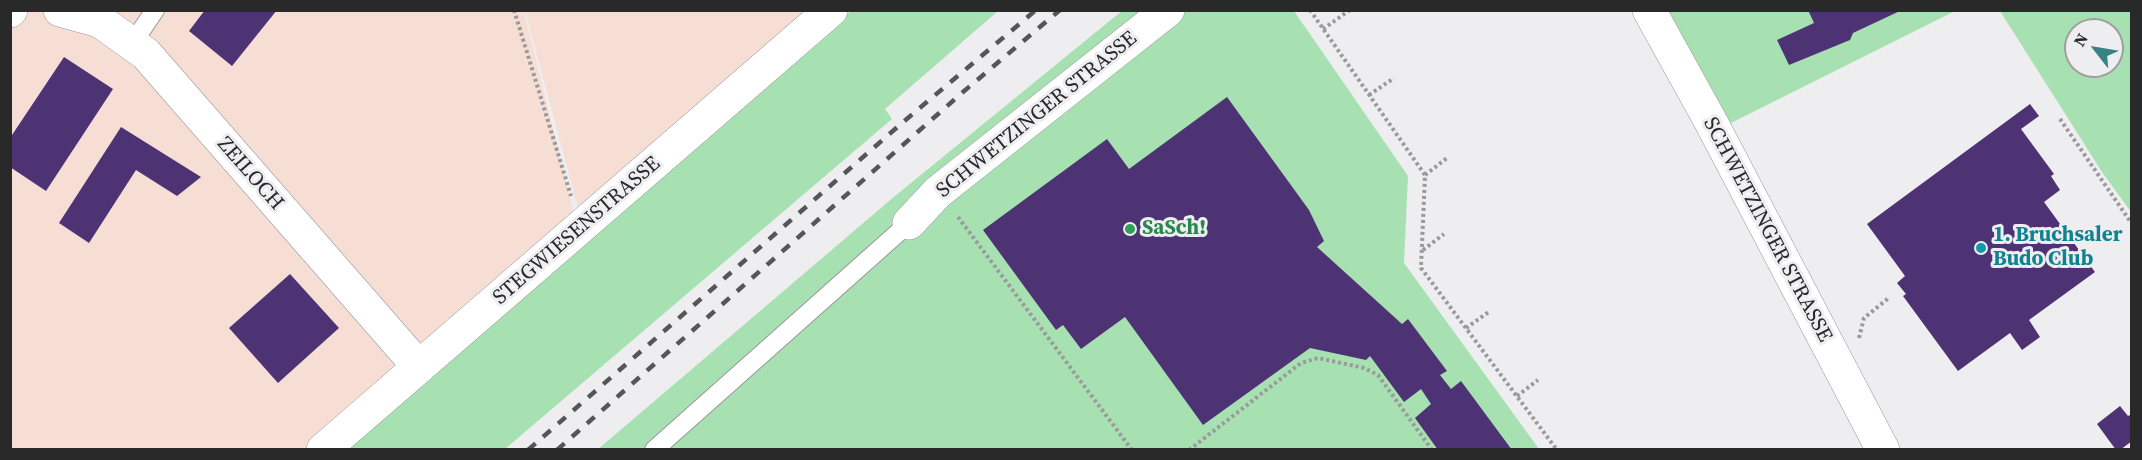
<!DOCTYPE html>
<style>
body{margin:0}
#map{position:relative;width:2142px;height:460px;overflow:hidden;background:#eeedf0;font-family:"Source Serif 4",serif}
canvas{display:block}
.frame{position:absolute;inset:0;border:12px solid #29292a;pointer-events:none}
.north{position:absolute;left:2064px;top:18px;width:60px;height:60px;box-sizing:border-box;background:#eeedf0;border:2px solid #9f9fa1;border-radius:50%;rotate:301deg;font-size:16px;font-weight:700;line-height:24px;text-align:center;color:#29292a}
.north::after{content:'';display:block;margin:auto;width:21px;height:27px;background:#388184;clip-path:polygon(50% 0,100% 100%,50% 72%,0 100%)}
</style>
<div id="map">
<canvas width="2142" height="460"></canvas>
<div class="frame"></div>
<div class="north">N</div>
</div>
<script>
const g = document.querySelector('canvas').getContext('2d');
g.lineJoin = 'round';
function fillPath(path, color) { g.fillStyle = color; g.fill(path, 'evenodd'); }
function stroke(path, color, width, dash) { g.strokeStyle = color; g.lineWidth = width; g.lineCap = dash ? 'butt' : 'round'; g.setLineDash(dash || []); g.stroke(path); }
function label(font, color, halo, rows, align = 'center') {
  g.font = font + ' "Source Serif 4",serif'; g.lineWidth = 6; g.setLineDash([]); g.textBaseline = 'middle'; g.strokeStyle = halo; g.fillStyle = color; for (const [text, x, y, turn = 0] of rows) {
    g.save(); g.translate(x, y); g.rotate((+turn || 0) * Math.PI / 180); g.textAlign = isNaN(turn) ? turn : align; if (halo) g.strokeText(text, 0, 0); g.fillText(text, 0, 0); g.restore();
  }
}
fillPath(new Path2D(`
 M525 10 813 11 582 223Z
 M10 11H524L577 227 332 449H11Z`), '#f6ded5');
fillPath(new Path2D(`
 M1123 10 1294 11 1408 176 1404 263 1539 449 597 450 895 196Z
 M851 11H998L885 109 892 119 505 449 342 450Z
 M1669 11H1955L1729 124Z
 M2000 11H2131V212L2102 172ZM2076 30H2112V66H2076Z`), '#a7e1b2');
fillPath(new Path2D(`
 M205 10H277L232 66 189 31Z
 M1808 10H1902L1853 33 1850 40 1789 65 1777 40 1814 23Z
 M64 57 113 89 46 191 10 167V138Z
 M1227 97 1309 210 1324 241 1317 247 1402 324 1408 319 1447 371 1440 375 1451 389 1461 381 1512 450H1438L1415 418 1431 404 1421 389 1404 402 1370 356 1366 360 1310 348 1203 425 1125 317 1081 349 1063 325 1056 330 983 230 1107 139 1129 169Z
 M2030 104 2039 116 2021 129 2054 174 2051 176 2060 190 2044 202 2095 272 2029 320 2040 337 2022 350 2010 333 1958 371 1903 296 1906 294 1897 283 1905 276 1867 224Z
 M121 127 201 177 177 196 136 170 89 243 59 223Z
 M290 274 339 328 278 383 229 328Z
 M2120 406 2128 416 2132 414V441L2120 450H2116L2097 424Z`), '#4e3374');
const lane = new Path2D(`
 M132 44 155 10
 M654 450 909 223`);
const street = new Path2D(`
 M60 10 100 21 146 54 419 367
 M1649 10 1711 122 1883 450
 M10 11 11 10
 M909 223 938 192 1168 10
 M323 450 831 10`);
stroke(lane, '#99989b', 20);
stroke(street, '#99989b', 34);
stroke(new Path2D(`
 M514 10 571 196
 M1310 10 1425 175 1421 268 1557 450
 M1323 29 1350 10
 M1369 95 1394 78
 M2060 119 2132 224
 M1425 175 1447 158
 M958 217 1132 450
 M1423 250 1444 234
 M1466 328 1490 311
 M1859 338 1864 318 1890 297
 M1517 396 1538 380
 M1189 450 1301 363 1318 358 1364 368 1378 375 1432 450`), '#9a9a9c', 4, [3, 3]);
stroke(lane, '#fff', 18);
stroke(street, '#fff', 33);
stroke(new Path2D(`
 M528 450 902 123 1036 10
 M557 450 963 92 1060 10`), '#565557', 4.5, [10, 10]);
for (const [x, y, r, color] of [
 [1130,229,6,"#2e9e5b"],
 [1981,248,6,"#0f9aa8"]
]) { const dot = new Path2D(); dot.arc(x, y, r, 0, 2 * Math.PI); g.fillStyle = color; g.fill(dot); stroke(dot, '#eeedf0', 2); }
label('21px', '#29292a', '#eeedf0', [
 ["SCHWETZINGER STRASSE",1037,115,-39],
 ["ZEILOCH",250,174,49],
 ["SCHWETZINGER STRASSE",1767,230,62],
 ["STEGWIESENSTRASSE",577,231,-41]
]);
label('bold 21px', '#27864d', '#eeedf0', [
 ["SaSch!",1142,229]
], 'left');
label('bold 21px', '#0d838f', '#eeedf0', [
 ["1. Bruchsaler",1993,236],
 ["Budo Club",1993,260]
], 'left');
</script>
